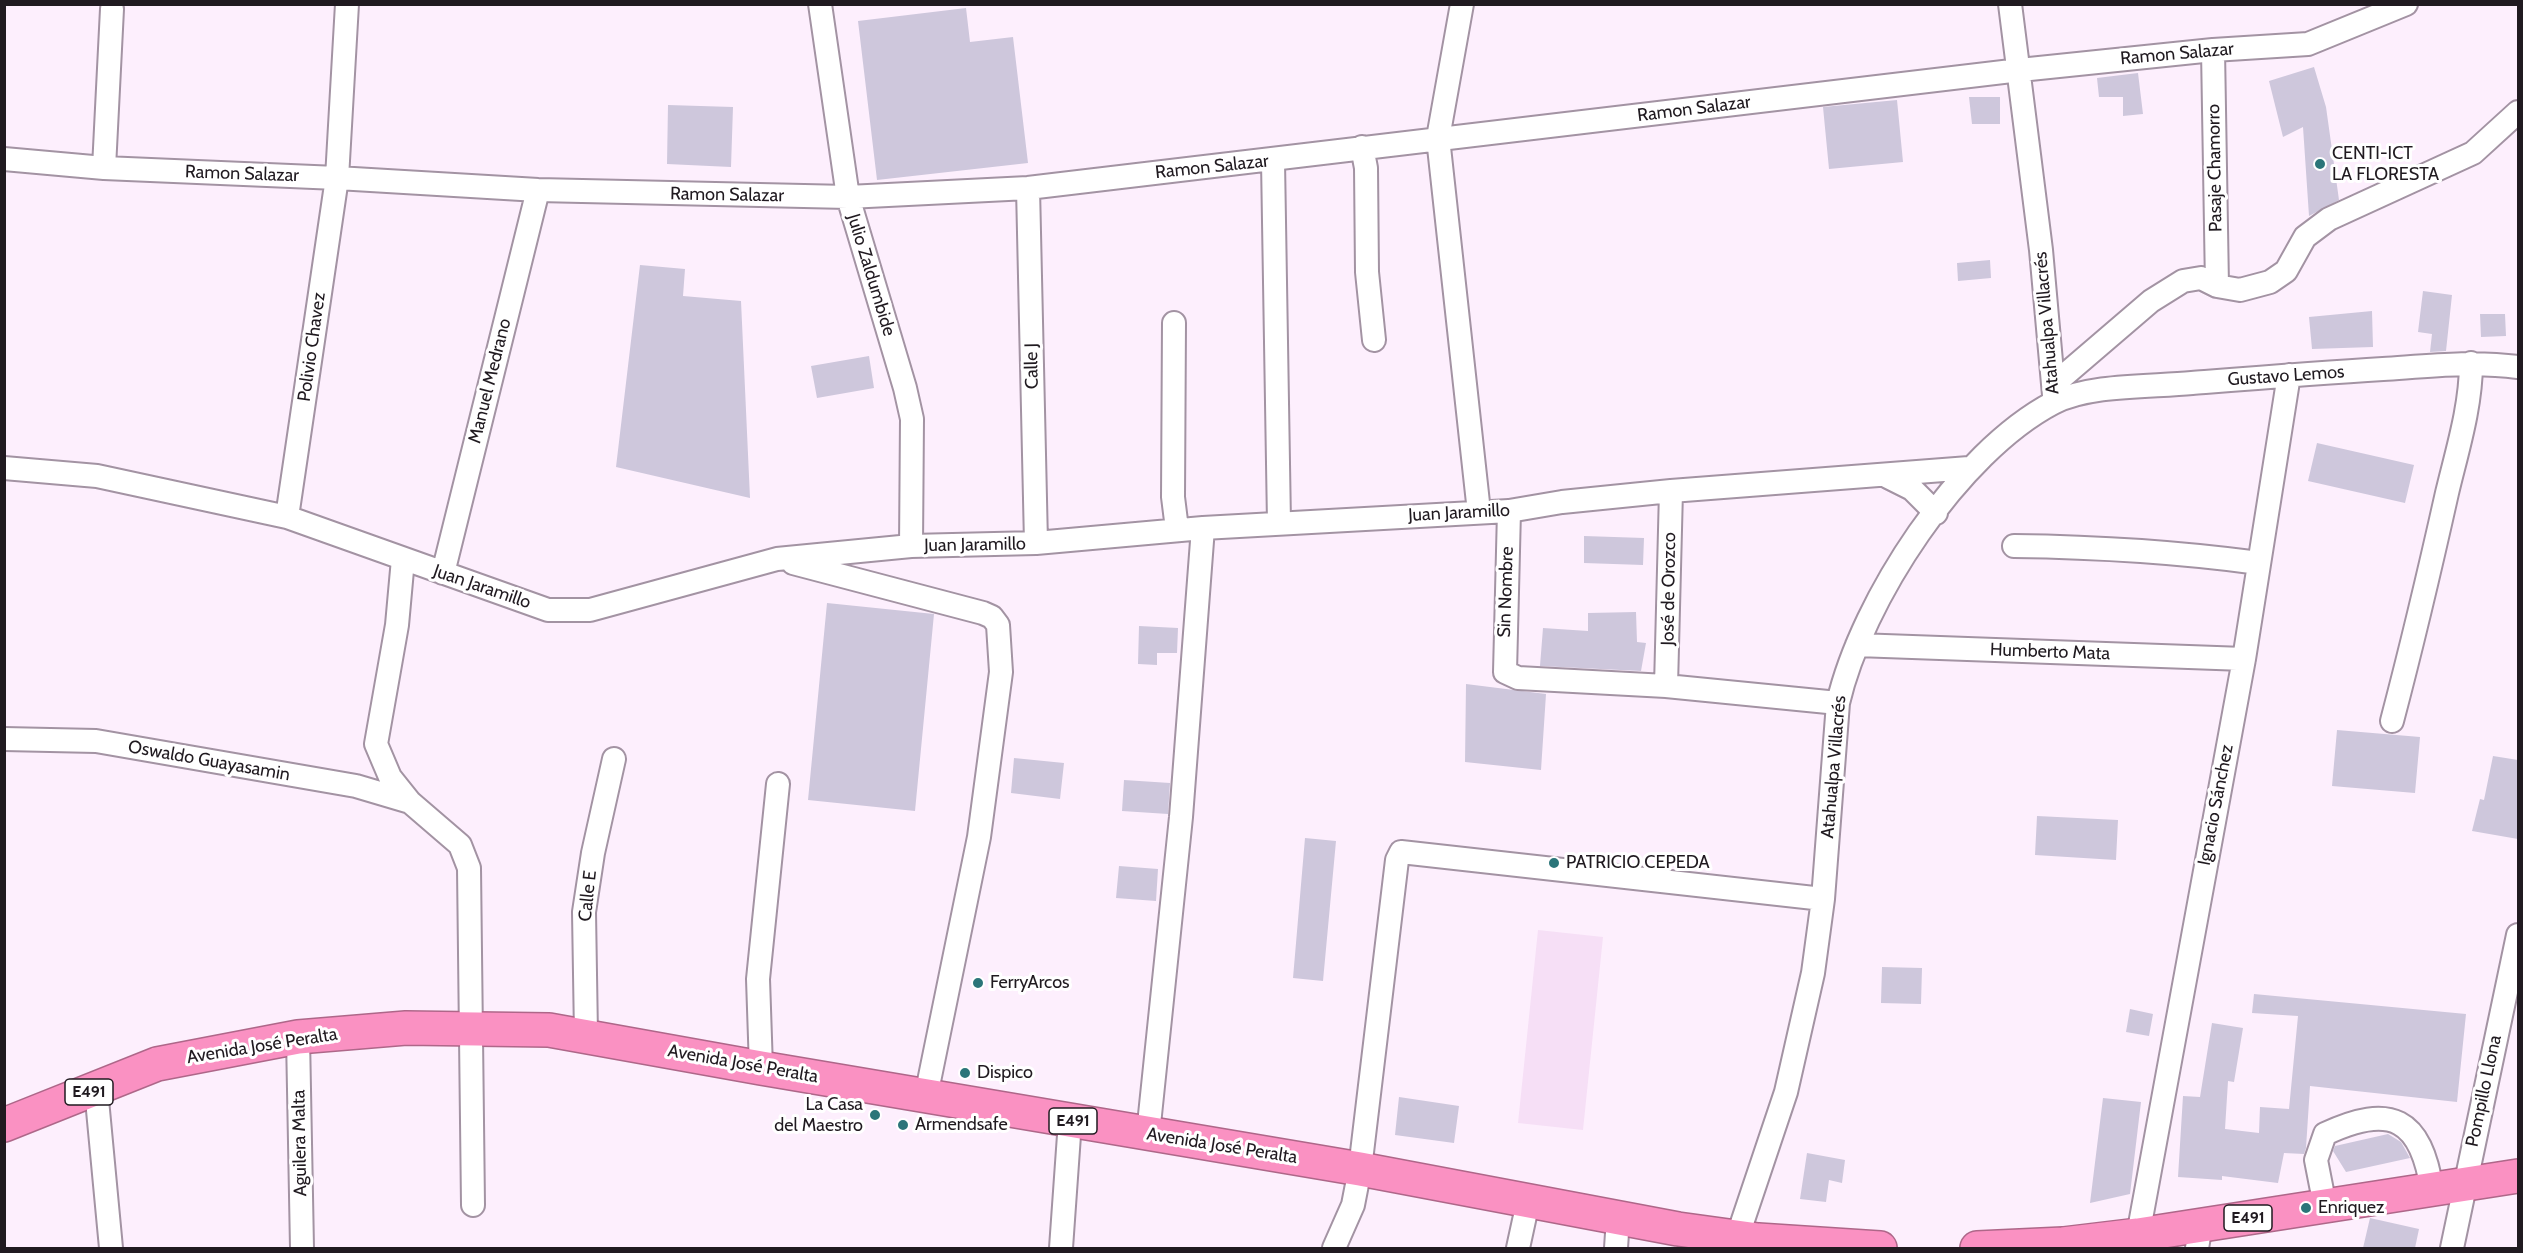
<!DOCTYPE html>
<meta charset="utf-8">
<style>
body{margin:0}
#map{position:relative;width:2523px;height:1253px;overflow:hidden;background:#fdeffd;font-family:Cabin,sans-serif}
canvas{display:block}
.frame{position:absolute;inset:0;border:6px solid #201a20;pointer-events:none}
</style>
<div id="map">
<canvas width="2523" height="1253"></canvas>
<div class="frame"></div>
</div>
<script>
const g = document.querySelector('canvas').getContext('2d');
g.lineJoin = 'round';
function fillPath(path, color) { g.fillStyle = color; g.fill(path, 'evenodd'); }
function stroke(path, color, width, dash) { g.strokeStyle = color; g.lineWidth = width; g.lineCap = dash ? 'butt' : 'round'; g.setLineDash(dash || []); g.stroke(path); }
function label(font, color, halo, rows, align = 'center') {
  g.font = font + ' Cabin,sans-serif'; g.lineWidth = 6; g.setLineDash([]); g.textBaseline = 'middle'; g.strokeStyle = halo; g.fillStyle = color; for (const [text, x, y, turn = 0] of rows) {
    g.save(); g.translate(x, y); g.rotate((+turn || 0) * Math.PI / 180); g.textAlign = isNaN(turn) ? turn : align; if (halo) g.strokeText(text, 0, 0); g.fillText(text, 0, 0); g.restore();
  }
}
fillPath(new Path2D(`
 M1538 930 1603 937 1583 1130 1518 1123Z`), '#f6dff6');
fillPath(new Path2D(`
 M966 8 970 42 1013 37 1028 163 877 180 858 21Z
 M2314 67 2326 107 2339 200 2309 216 2303 127 2283 137 2269 81Z
 M2138 73 2143 114 2123 116V97H2099L2097 78Z
 M1969 97H2000V124H1972Z
 M1897 100 1903 162 1829 169 1823 107Z
 M668 105 733 107 731 167 667 164Z
 M1990 260 1991 278 1958 281 1957 263Z
 M640 265 685 269 683 296 741 301 750 498 616 467Z
 M2423 291 2452 295 2446 351 2430 352 2432 334 2418 332Z
 M2372 311 2373 347 2312 349 2309 317Z
 M2480 314H2505L2506 336 2481 337Z
 M869 356 874 388 817 398 811 366Z
 M2317 443 2414 465 2405 503 2308 481Z
 M1584 536 1644 538 1643 565 1584 563Z
 M827 603 934 614 915 811 808 800Z
 M1636 612 1637 642 1646 643 1641 671 1540 666 1543 628 1588 631V613Z
 M1139 626 1178 628 1177 653H1157V665L1138 664Z
 M1466 684 1546 694 1541 770 1465 762Z
 M2337 730 2420 737 2415 793 2332 786Z
 M2493 756 2518 760V839L2472 831 2480 799 2484 800Z
 M1014 758 1064 763 1060 799 1011 793Z
 M1124 780 1170 783 1168 814 1122 811Z
 M2037 816 2118 820 2116 860 2035 855Z
 M1305 838 1336 841 1323 981 1293 978Z
 M1119 866 1158 869 1156 901 1116 898Z
 M1882 967 1922 968 1921 1004 1881 1003Z
 M2254 994 2466 1014 2457 1102 2310 1086 2306 1148 2304 1154 2284 1153 2278 1183 2222 1176V1180L2178 1177 2183 1096 2200 1097 2212 1023 2243 1028 2234 1082 2228 1081 2225 1129 2259 1133 2260 1107 2289 1109 2298 1016 2252 1013Z
 M2130 1009 2153 1014 2149 1036 2126 1032Z
 M1399 1097 1459 1106 1454 1143 1395 1135Z
 M2103 1098 2141 1102 2130 1194 2090 1203Z
 M2388 1134 2401 1142 2410 1158 2346 1172 2333 1151 2335 1146Z
 M1807 1153 1845 1160 1842 1183 1829 1180 1826 1202 1800 1199Z
 M2370 1218 2419 1229 2415 1248H2363Z`), '#cec7dc');
const minor = new Path2D(`
 M820 4 848 197 905 388 912 419 911 546
 M1462 4 1438 138 1479 512
 M2010 4 2041 250 2054 395
 M2213 50 2217 286
 M1362 147 1366 168 1367 272 1374 340
 M4 159 104 168 337 178 538 190 848 197 1028 188 2020 70 2213 50 2308 44 2406 4
 M1273 161 1279 523
 M104 168 112 9
 M1028 188 1036 543
 M1174 323 1173 497 1177 529
 M2053 385 2151 301 2183 281 2201 278 2217 286 2240 290 2270 282 2286 271 2305 237 2329 219 2473 153 2518 112
 M4 468 97 476 287 517 548 610H590L777 559 911 546 1036 543 1203 528 1509 511 1562 502 1671 491 1969 468
 M1888 477 1912 489 1936 513
 M1509 511 1505 672 1518 678 1666 686 1838 703
 M287 517 337 178 347 4
 M2014 546C2096 547 2178 552 2259 563
 M403 559 397 625 376 744 390 777 410 802 460 845 469 868 473 1205
 M793 563 983 613 992 617 998 625 1001 672 979 837 926 1096
 M443 573 538 190
 M1857 645 2244 659
 M1666 686 1671 491
 M2392 721C2412 645 2430 569 2447 493 2457 451 2471 407 2471 363
 M4 739 96 741 356 786 410 802
 M586 1035 584 912 593 853 614 759
 M298 1037 302 1248
 M761 1068 758 979 778 784
 M96 1089 111 1248
 M1148 1134 1181 817 1203 528
 M2325 1206 2316 1160 2325 1134C2391 1103 2421 1118 2432 1190
 M2138 1235 2244 659 2289 375
 M1737 1238 1786 1092 1813 973 1823 899 1838 703C1862 600 1958 453 2053 403 2090 384 2151 387 2192 383 2256 378 2319 373 2383 369 2429 366 2473 361 2518 367
 M1061 1248 1070 1121
 M1334 1248 1353 1205 1360 1169 1397 860 1401 852 1823 899
 M1518 1248 1528 1202
 M1616 1248 1618 1218
 M2197 1248 2201 1225
 M2452 1248 2518 935`);
const highway = new Path2D(`
 M4 1125 157 1064 298 1037 406 1028 549 1030 761 1068 1360 1169 1678 1229 1758 1240 1880 1248
 M1977 1248 2063 1244 2138 1235 2518 1176`);
stroke(minor, '#a393a3', 26);
stroke(highway, '#ae6789', 36);
stroke(minor, '#fff', 22);
stroke(highway, '#fa91c2', 33);
for (const [x, y, r, color] of [
 [2320,164,6,"#2b7579"],
 [1554,863,6,"#2b7579"],
 [978,983,6,"#2b7579"],
 [965,1073,6,"#2b7579"],
 [875,1115,6,"#2b7579"],
 [903,1125,6,"#2b7579"],
 [2306,1208,6,"#2b7579"]
]) { const dot = new Path2D(); dot.arc(x, y, r, 0, 2 * Math.PI); g.fillStyle = color; g.fill(dot); stroke(dot, '#fff', 2); }
for (const [x, y, w] of [
 [89,1092,48],
 [1073,1121,48],
 [2248,1218,48]
]) { const box = new Path2D(); box.roundRect(x - w / 2, y - 13, w, 26, 4.5); g.fillStyle = '#fff'; g.fill(box); stroke(box, '#201a20', 1.5); }
label('bold 16px', '#201a20', null, [
 ["E491",89,1092],
 ["E491",1073,1121],
 ["E491",2248,1218]
]);
label('18px', '#201a20', '#fff', [
 ["Ramon Salazar",2177,54,-5],
 ["Ramon Salazar",1694,109,-7],
 ["Ramon Salazar",1212,167,-6],
 ["Pasaje Chamorro",2215,168,-91],
 ["Ramon Salazar",242,174,2],
 ["Ramon Salazar",727,195,1],
 ["Julio Zaldumbide",871,275,73],
 ["Atahualpa Villacrés",2047,323,-95],
 ["Polivio Chavez",312,347,-82],
 ["Calle J",1032,366,-91],
 ["Gustavo Lemos",2286,376,-4],
 ["Manuel Medrano",490,381,-76],
 ["Juan Jaramillo",1459,513,-3],
 ["Juan Jaramillo",975,545,-1],
 ["Juan Jaramillo",482,587,19],
 ["José de Orozco",1669,589,-89],
 ["Sin Nombre",1506,592,-88],
 ["Humberto Mata",2050,652,2],
 ["Oswaldo Guayasamin",209,761,10],
 ["Atahualpa Villacrés",1834,767,-85],
 ["Ignacio Sánchez",2216,805,-79],
 ["Calle E",588,896,-84],
 ["Avenida José Peralta",262,1046,-9],
 ["Avenida José Peralta",743,1064,10],
 ["Pompillo Llona",2484,1091,-78],
 ["Aguilera Malta",300,1143,-91],
 ["Avenida José Peralta",1222,1146,9]
]);
label('18px', '#201a20', '#fff', [
 ["CENTI-ICT",2332,154],
 ["LA FLORESTA",2332,175],
 ["PATRICIO CEPEDA",1566,863],
 ["FerryArcos",990,983],
 ["Dispico",977,1073],
 ["La Casa",863,1105,"right"],
 ["del Maestro",863,1126,"right"],
 ["Armendsafe",915,1125],
 ["Enriquez",2318,1208]
], 'left');
</script>
